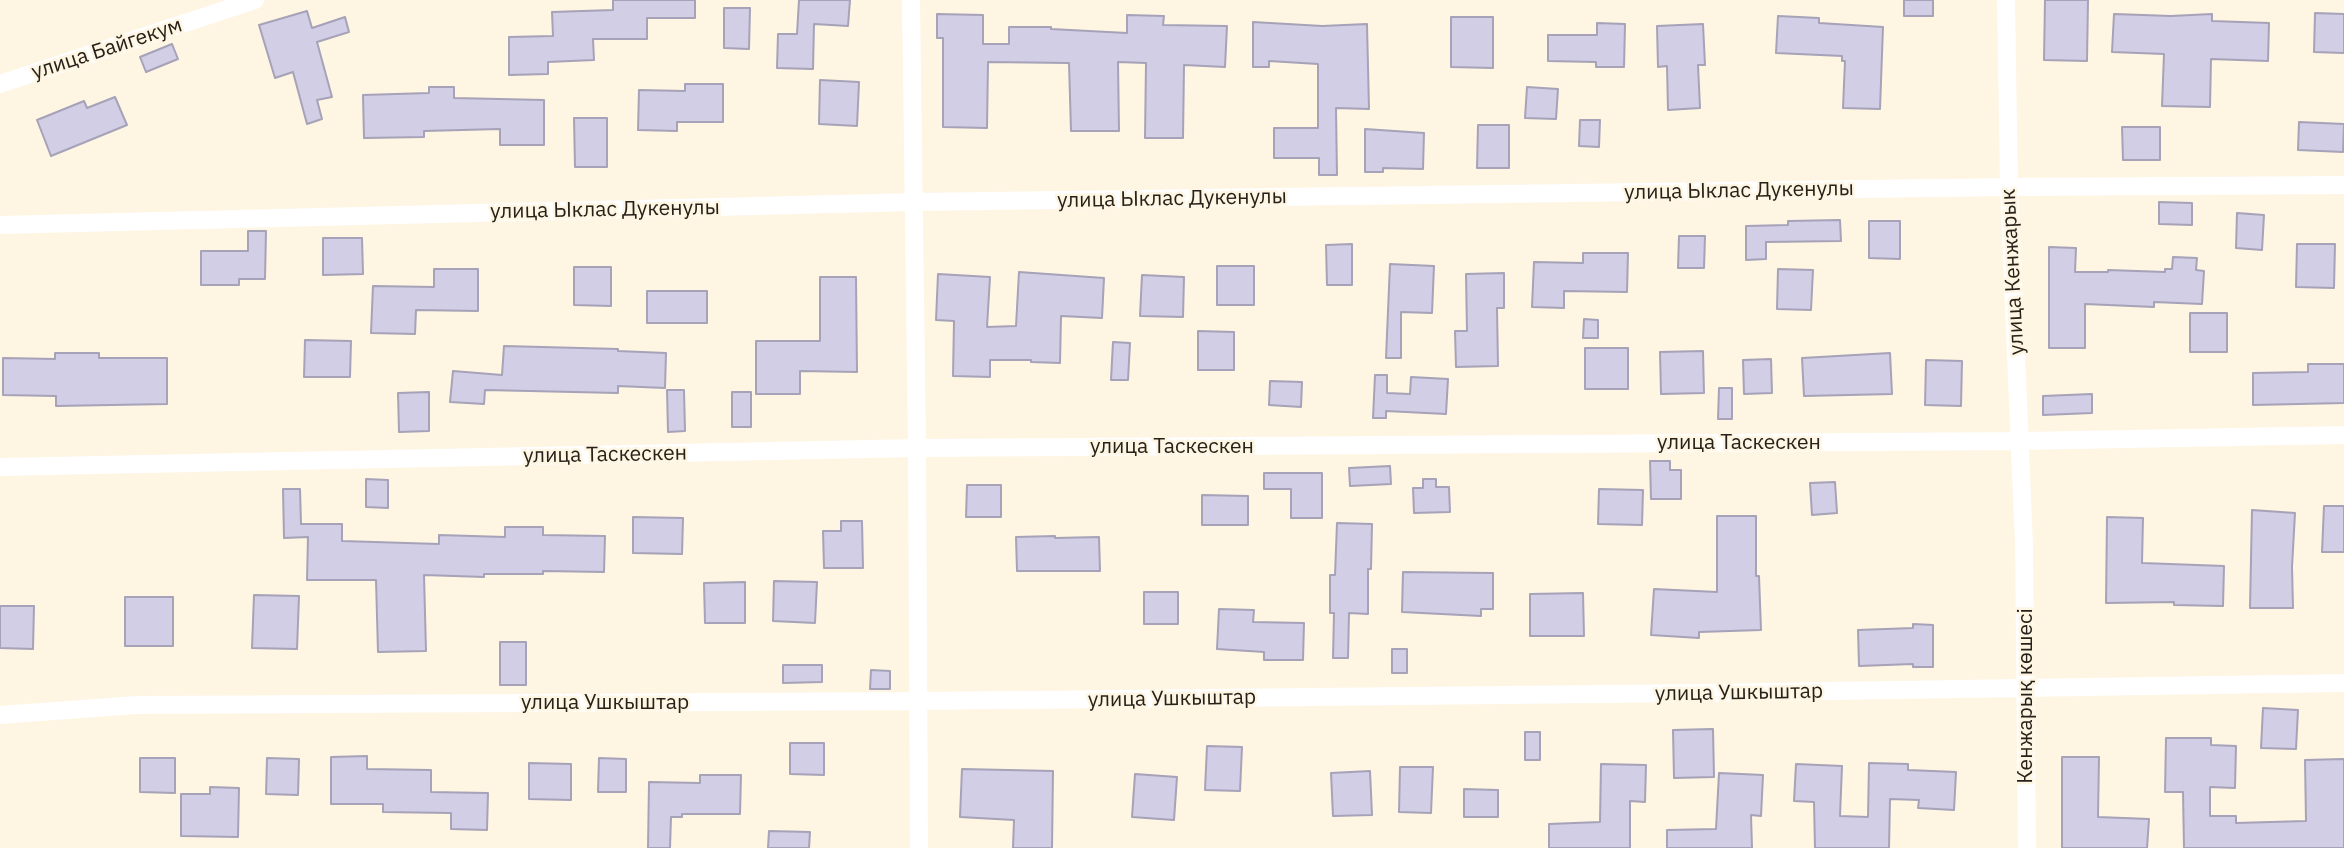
<!DOCTYPE html>
<meta charset="utf-8">
<style>
body{margin:0}
canvas{display:block;background:#fef5e3}
</style>
<canvas width="2344" height="848"></canvas>
<script>
const g = document.querySelector('canvas').getContext('2d');
g.lineJoin = 'round';
function fillPath(path, color) { g.fillStyle = color; g.fill(path, 'evenodd'); }
function stroke(path, color, width, dash) { g.strokeStyle = color; g.lineWidth = width; g.lineCap = dash ? 'butt' : 'round'; g.setLineDash(dash || []); g.stroke(path); }
function label(font, color, halo, rows, align = 'center') {
  g.font = font + ' "IBM Plex Sans",sans-serif'; g.lineWidth = 5; g.setLineDash([]); g.textBaseline = 'middle'; g.strokeStyle = halo; g.fillStyle = color; for (const [text, x, y, turn = 0] of rows) {
    g.save(); g.translate(x, y); g.rotate((+turn || 0) * Math.PI / 180); g.textAlign = isNaN(turn) ? turn : align; if (halo) g.strokeText(text, 0, 0); g.fillText(text, 0, 0); g.restore();
  }
}
const building = new Path2D(`
 M613 0H695V18H647V39H593L594 60 548 62V74L509 75V37L553 36 552 12 613 10Z
 M799 0H850L848 26 814 24 813 69 777 68 778 34H797Z
 M1904 0H1933V16H1904Z
 M2045 0H2088L2087 61 2044 60Z
 M724 8H750L749 49 724 48Z
 M307 11 312 28 345 17 349 32 317 42 332 97 317 100 322 119 307 124 293 72 275 78 259 25Z
 M2315 13 2344 14V53L2314 52Z
 M937 14 983 15V44H1009V27H1051V29L1127 33V15L1164 16 1163 25 1227 26 1225 67 1184 65 1183 138H1145L1146 63 1118 62 1119 131H1071L1069 63 988 62 987 128 943 127V38H937Z
 M2114 14 2171 16 2212 14V21L2269 23 2268 61 2211 59 2210 107 2162 106 2164 54 2112 52Z
 M1778 16 1819 18V23L1883 27 1880 109 1843 108 1845 61H1842V56L1776 53Z
 M1451 17H1493V68L1451 67Z
 M1253 22 1322 26 1367 24 1369 109 1336 108 1337 175H1319V158H1274V128H1318V64L1269 61V67H1253Z
 M1597 23 1625 24 1624 67H1596V62L1548 61V35H1597Z
 M1703 24 1705 65H1698L1700 108 1668 110 1667 66 1658 67 1657 26Z
 M172 44 178 59 146 72 140 57Z
 M820 80 859 82 857 126 819 124Z
 M685 84H723V122H677V131L638 130 639 90 685 91Z
 M429 87H454V98L544 100V145H500V129L424 131V137L364 138 363 95 429 93Z
 M1527 87 1558 89 1556 119 1525 118Z
 M115 97 127 125 51 156 37 120 84 101 87 108Z
 M574 118H607V167H575Z
 M1580 120H1600L1599 147 1579 146Z
 M2299 122 2344 124 2343 152 2298 150Z
 M1478 125H1509V168H1477Z
 M2122 127H2160V160H2123Z
 M1365 129 1424 133 1423 169 1383 168V172H1365Z
 M2159 202 2192 203V225L2159 224Z
 M2237 213 2264 215 2262 250 2236 248Z
 M1840 220 1841 241 1766 242V259L1746 260V226L1788 225V221Z
 M1869 221H1900V259L1869 258Z
 M248 231H266L265 279H239V285H201V251H248Z
 M1679 236H1705L1704 268H1678Z
 M323 238H362L363 274 323 275Z
 M1352 244V285H1327L1326 245Z
 M2297 244H2335L2334 288 2296 287Z
 M2049 247 2076 248 2075 272H2108V270L2165 272V269H2172L2173 257 2197 258 2196 270 2204 271 2202 304 2154 302V307L2085 304V348H2049Z
 M1583 253H1628L1627 292 1564 291V308L1532 307 1534 262 1583 263Z
 M1390 264 1434 266 1432 313 1401 312V358H1386Z
 M1217 266H1254V305H1217Z
 M574 267H611V306L574 305Z
 M434 269H478V311L416 310 415 334 371 333 373 286 434 287Z
 M1778 269 1813 270 1811 310 1777 309Z
 M1019 272 1104 278 1102 318 1061 316 1060 363 1031 362V360H990V377L953 376 954 321 936 320 938 274 990 277 987 327 1016 326Z
 M1504 273V308H1497L1498 366 1456 367 1455 331H1467L1466 274Z
 M1142 275 1184 277 1183 317 1140 316Z
 M820 277H856L857 372 800 371V394H756V341H820Z
 M647 291H707V323H647Z
 M2190 313H2227V352H2190Z
 M1584 319 1598 320V338H1583Z
 M1198 331 1234 332V370H1198Z
 M305 340 351 341 350 377H304Z
 M1113 342 1130 343 1128 380H1111Z
 M504 346 618 349V351L666 353 665 388 618 386V393L485 390 484 404 450 402 453 371 502 375Z
 M1585 348H1628V389H1585Z
 M1703 351 1704 393 1661 394 1660 352Z
 M55 353H99V358H167V404L56 406V396L3 395V358L55 359Z
 M1890 353 1892 394 1804 396 1802 358Z
 M1771 359 1772 393 1744 394 1743 360Z
 M1926 360 1962 361 1961 406 1925 405Z
 M2308 364H2344V403L2253 405V373L2308 372Z
 M1375 375H1387V393L1410 394 1411 377 1448 379 1446 414 1386 411V418H1373Z
 M1270 381 1302 382 1301 407 1269 405Z
 M1719 388H1732V419H1718Z
 M667 390H684L685 431 668 432Z
 M429 392V431L399 432 398 393Z
 M732 392H751V427H732Z
 M2092 394V413L2043 415V396Z
 M1650 461H1670V470H1681V499H1651Z
 M1390 466 1391 484 1350 486 1349 468Z
 M1264 473H1322V518H1291V489H1264Z
 M366 479 388 480V508L366 507Z
 M1423 479H1436V487H1449L1450 512 1414 513 1413 488H1423Z
 M1835 482 1837 513 1812 515 1810 483Z
 M967 485H1001V517H966Z
 M283 489H300L301 524H342V541L439 544V535L505 537V527H543V535L605 536 604 572 543 571V574H484V577L424 575 426 651 378 652 376 580H307L308 537 284 538Z
 M1599 489 1643 490 1642 525 1598 524Z
 M1202 495 1248 496V525H1202Z
 M2324 506H2344V552H2322Z
 M2252 510 2295 513 2292 567 2293 608H2250Z
 M1717 516H1756V576H1759L1761 630 1699 632V638L1651 635 1654 589 1717 592Z
 M633 517 683 518 682 554 633 553Z
 M2107 517 2143 518 2142 563 2224 566 2223 606 2174 605V602L2106 603Z
 M841 521H862L863 568H824L823 531H841Z
 M1337 523 1372 524 1371 569H1368V614L1349 613 1348 658H1333L1334 613H1330V575H1335Z
 M1055 536V538L1099 537 1100 571H1017L1016 537Z
 M1403 572 1493 573V609H1481V616L1402 612Z
 M774 581 817 582 815 623 773 621Z
 M745 582V623H705L704 583Z
 M1144 592H1178V624H1144Z
 M1583 593 1584 636H1530V594Z
 M254 595 299 596 297 649 252 648Z
 M125 597H173V646H125Z
 M0 606H34L33 649 0 648Z
 M1219 609 1254 610 1253 622 1304 623 1303 660H1264V652L1217 649Z
 M1913 624 1933 625V667H1913V664L1859 666 1858 630 1913 628Z
 M500 642H526V685H500Z
 M1392 649H1407V673H1392Z
 M783 665H822V682L783 683Z
 M871 670 890 671V689H870Z
 M2263 708 2298 710 2296 749 2261 748Z
 M1713 729 1714 777 1674 778 1673 730Z
 M1525 732H1540V760H1525Z
 M2166 738H2211V745L2236 746 2235 788 2210 787V816H2236V823L2306 821 2305 760 2344 759V848H2184L2183 792H2165Z
 M790 743H824V775L790 774Z
 M1207 746 1242 747 1240 791 1205 790Z
 M367 756V769L431 770V792L488 793 487 830 451 829V813L383 812V804H331V757Z
 M2062 757H2099L2098 817 2149 819 2147 848H2062Z
 M140 758H175V793L140 792Z
 M267 758 299 759 298 795 266 794Z
 M599 758 626 759V792H598Z
 M529 763 571 764V800L529 799Z
 M1869 763 1908 764V770L1956 772 1954 810 1918 808 1919 800 1890 799 1889 848H1815L1814 802 1794 801 1796 764 1842 766 1840 816 1868 817Z
 M1601 764 1646 765 1645 802 1630 801V848H1549V824L1600 822Z
 M1400 767H1433L1431 813 1399 812Z
 M962 769 1053 771 1052 848H1013L1014 820 960 817Z
 M1370 771 1372 815 1333 816 1331 773Z
 M1719 773 1763 775 1761 816 1751 815 1752 848H1667V830L1716 829Z
 M1135 774 1177 777 1174 820 1132 817Z
 M700 775H741L740 814H682V817H671L670 848H648L649 782 700 783Z
 M210 787 239 788 238 837 181 836V794H210Z
 M1464 789 1498 790V817H1464Z
 M769 831 810 832 809 848H768Z`);
fillPath(building, '#d1cee5');
stroke(building, '#a6a2b8', 2);
stroke(new Path2D(`
 M911 0 917 448 919 848
 M2006 0 2009 187 2024 544 2027 848
 M0 84 255 0
 M0 225 914 202 2009 187 2344 185
 M0 467 917 448 2021 441 2344 435
 M0 715 136 705 918 701 1701 693 2344 683`), '#fff', 18);
label('21px', '#262119', '#fef5e3', [
 ["улица Байгекум",107,49,-18],
 ["улица Ыклас Дукенулы",1739,191,-1],
 ["улица Ыклас Дукенулы",1172,199,-1],
 ["улица Ыклас Дукенулы",605,210,-1],
 ["улица Кенжарык",2013,272,-93],
 ["улица Таскескен",1739,443],
 ["улица Таскескен",1172,447],
 ["улица Таскескен",605,455,-1],
 ["улица Ушкыштар",1739,693,-1],
 ["Кенжарық көшесі",2026,696,-90],
 ["улица Ушкыштар",1172,699,-1],
 ["улица Ушкыштар",605,703]
]);
</script>
